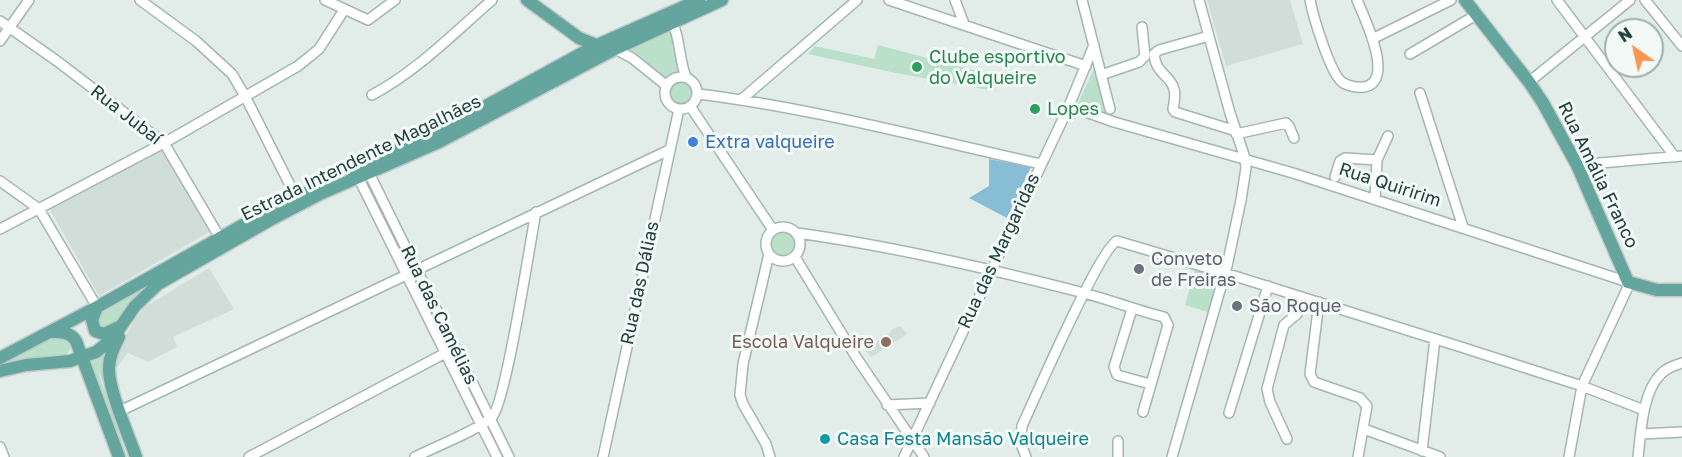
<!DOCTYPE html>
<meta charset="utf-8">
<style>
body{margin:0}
#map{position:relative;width:1682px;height:457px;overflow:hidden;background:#e2edea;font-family:"Golos Text",sans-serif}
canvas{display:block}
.north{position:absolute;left:1604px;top:18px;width:60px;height:60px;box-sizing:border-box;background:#f3f9f7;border:2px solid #9fafac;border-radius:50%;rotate:326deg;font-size:16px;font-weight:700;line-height:24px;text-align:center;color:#21403c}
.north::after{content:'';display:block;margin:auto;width:21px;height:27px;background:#fa9553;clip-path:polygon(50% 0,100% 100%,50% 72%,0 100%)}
</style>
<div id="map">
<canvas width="1682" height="457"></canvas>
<div class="north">N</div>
</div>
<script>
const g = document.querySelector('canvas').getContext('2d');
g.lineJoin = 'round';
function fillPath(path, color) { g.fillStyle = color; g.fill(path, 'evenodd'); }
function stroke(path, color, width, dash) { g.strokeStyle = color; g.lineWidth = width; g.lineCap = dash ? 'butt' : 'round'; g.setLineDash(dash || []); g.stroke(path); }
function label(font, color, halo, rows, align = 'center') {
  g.font = font + ' "Golos Text",sans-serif'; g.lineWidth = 6; g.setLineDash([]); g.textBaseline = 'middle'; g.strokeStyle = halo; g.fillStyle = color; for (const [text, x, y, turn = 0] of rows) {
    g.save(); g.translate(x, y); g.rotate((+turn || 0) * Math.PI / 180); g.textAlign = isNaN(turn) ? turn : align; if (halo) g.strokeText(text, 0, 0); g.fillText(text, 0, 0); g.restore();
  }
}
fillPath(new Path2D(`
 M1207 0H1290L1303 44 1226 66Z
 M162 148 211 231 99 296 49 208Z
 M209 268 234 309 173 337 177 347 148 362 128 353 114 371V357L134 321 145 307Z
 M901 326 907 334 871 357 865 350 890 333 892 329Z`), '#d0ddd9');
fillPath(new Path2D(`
 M669 26 679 68 690 84 694 93 685 105 676 104C670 99 669 96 669 88L628 49Z
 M878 45 984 73 982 79 996 85 995 91 896 73 808 54 815 46 874 59Z
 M1097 70 1106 112 1104 115 1080 105 1079 101 1093 71Z
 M781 228 796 236V250L793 256C767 268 758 237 781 228Z
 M1196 265 1222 274 1211 313 1185 305Z
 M146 284 111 326 105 329 99 327 96 322 102 309Z
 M55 337H66L72 346 67 354 54 358 0 361Z
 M113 342 107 356 134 457H128L108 393 98 371 127 457H120L86 361Z`), '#bae0ca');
fillPath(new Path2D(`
 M989 159 1031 167 1007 218 969 198 989 186Z`), '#87bed6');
const minor = new Path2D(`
 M140 0 196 41 232 74 245 96 296 197
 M325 0 368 20 395 0
 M889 0 1086 66
 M955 0 964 24
 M1082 0 1110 109
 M1310 0C1313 16 1330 73 1342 82 1347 86 1358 88 1364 87 1396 82 1364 17 1357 0
 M1557 0 1675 157
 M1645 0 1682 46
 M670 20C680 32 679 61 686 77
 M0 21 57 61 164 143 220 238
 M1209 36 1159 50 1154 54C1156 75 1170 74 1174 89 1176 96 1174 102 1173 109L1175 112 1236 131
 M1372 39 1451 0
 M0 41 29 0
 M615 49 632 58 667 86
 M1410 54 1476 15
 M1101 75 1139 62 1145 56 1142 27
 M665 93a16 16 0 1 1 32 0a16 16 0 1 1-32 0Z
 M1529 82 1630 0
 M1420 93 1463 227
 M698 94C813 108 927 139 1041 164
 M372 95C417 71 453 34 492 0
 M742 99 857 0
 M690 106 773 230
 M1069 106 1114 122 1293 173 1628 282V287L1582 386 1569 457
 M1236 134 1286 123 1289 126 1294 138
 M1577 165 1682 156
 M369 173 509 457
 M358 177 497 457
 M1335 177 1340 161 1345 158 1377 160
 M0 181 39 209 97 307
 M1375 199 1377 160 1388 136
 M766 244a17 17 0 1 1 34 0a17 17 0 1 1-34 0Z
 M0 229 164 143 298 66 319 49 344 10
 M797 233C892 246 987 268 1080 292 1108 299 1135 310 1164 317L1168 325 1143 412
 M769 254 743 364 740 395 743 404 766 444 770 457
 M795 257 856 357 924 457
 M1319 302 1310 374 1314 382 1360 398 1367 406 1358 457
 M1132 309 1114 367 1117 375 1150 384
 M887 405 930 403
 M120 411 669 150
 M1229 413 1268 286
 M1364 429 1440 457
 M1641 434 1682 432
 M1287 439 1270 402 1267 389 1284 325 1297 314 1302 298
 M0 447 4 457
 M1422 451 1435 339
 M249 457 451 350
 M415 457C432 448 481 429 492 417 506 403 530 242 536 212
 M603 457 679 109
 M904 457 1069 106 1094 45
 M1026 457 1021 444 1022 426C1034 400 1100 248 1117 241L1225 273 1461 347 1582 386 1644 410
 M1118 457V441
 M1172 457 1227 266 1241 200 1246 168 1245 158 1230 113 1199 0
 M1638 457C1641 433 1642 392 1661 374 1666 368 1675 365 1682 363`);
const major = new Path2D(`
 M527 0 579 38 601 47
 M1465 0 1529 82 1543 103 1577 165 1628 282 1657 290H1682
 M351 172 453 124 595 46 699 0
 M97 307 92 320 95 331 104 334 119 327
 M51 332C62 332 70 332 76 341L119 457
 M119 337C114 347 109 357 109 368 108 389 129 436 136 457
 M0 358 97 307 259 216 319 187
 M0 371 26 365 70 361 96 352 112 339 135 306 158 284 270 220 322 193 439 142 615 49 722 0`);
stroke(minor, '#a4b6b2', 12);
stroke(major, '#c1cac8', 15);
stroke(minor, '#fff', 9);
stroke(major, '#64a69e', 12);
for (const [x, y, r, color] of [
 [917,67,6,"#2e9e5b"],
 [1035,109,6,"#2e9e5b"],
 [693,142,6,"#3f7fe0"],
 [1139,269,6,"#6b7280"],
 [1237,306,6,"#6b7280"],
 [886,342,6,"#8d6e63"],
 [825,439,6,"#0f9aa8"]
]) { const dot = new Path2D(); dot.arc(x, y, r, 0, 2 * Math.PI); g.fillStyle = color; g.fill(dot); stroke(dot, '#f3f9f7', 2); }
label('18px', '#27864d', '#f3f9f7', [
 ["Clube esportivo",929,57],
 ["do Valqueire",929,78],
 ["Lopes",1047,109]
], 'left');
label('18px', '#21403c', '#f3f9f7', [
 ["Rua Jubaí",126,115,38],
 ["Estrada Intendente Magalhães",361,158,-26],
 ["Rua Amália Franco",1598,175,64],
 ["Rua Quiririm",1390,185,18],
 ["Rua das Margaridas",999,251,-65],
 ["Rua das Dálias",640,283,-78],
 ["Rua das Camélias",439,315,64]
]);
label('18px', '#366cbe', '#f3f9f7', [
 ["Extra valqueire",705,142]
], 'left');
label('18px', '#5b616d', '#f3f9f7', [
 ["Conveto",1151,259],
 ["de Freiras",1151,280],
 ["São Roque",1249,306]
], 'left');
label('18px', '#785e54', '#f3f9f7', [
 ["Escola Valqueire",874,342]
], 'right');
label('18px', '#0d838f', '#f3f9f7', [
 ["Casa Festa Mansão Valqueire",837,439]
], 'left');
</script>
